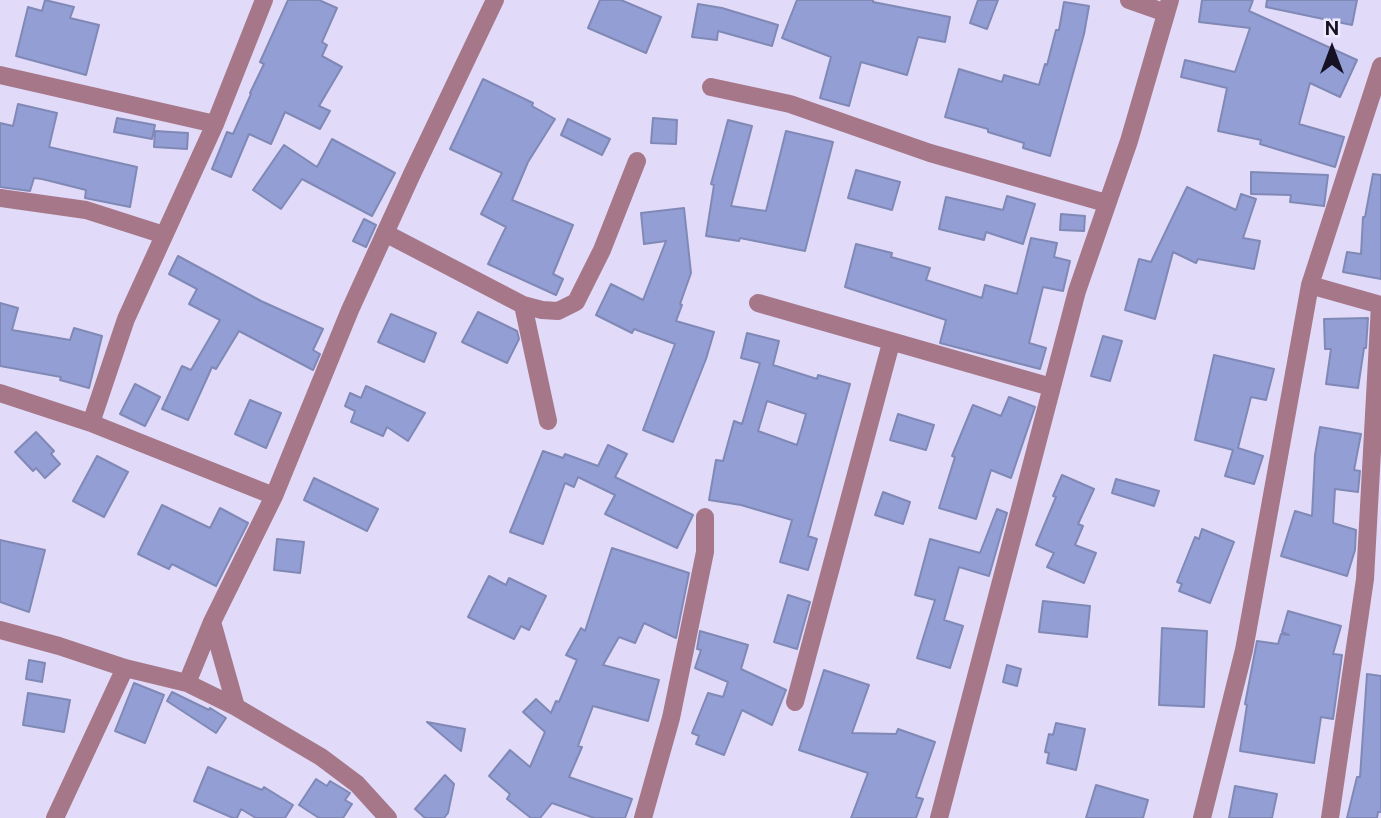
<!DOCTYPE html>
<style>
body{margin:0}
#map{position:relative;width:1381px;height:818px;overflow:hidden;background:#e1dbf9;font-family:"Public Sans",sans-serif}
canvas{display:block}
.north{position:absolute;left:1297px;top:14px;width:70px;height:70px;-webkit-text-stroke:5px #eeeafe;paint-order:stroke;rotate:0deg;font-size:19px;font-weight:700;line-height:28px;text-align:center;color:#161223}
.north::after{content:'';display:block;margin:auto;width:24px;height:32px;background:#161223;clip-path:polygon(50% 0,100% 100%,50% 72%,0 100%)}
</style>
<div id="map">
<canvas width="1381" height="818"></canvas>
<div class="north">N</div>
</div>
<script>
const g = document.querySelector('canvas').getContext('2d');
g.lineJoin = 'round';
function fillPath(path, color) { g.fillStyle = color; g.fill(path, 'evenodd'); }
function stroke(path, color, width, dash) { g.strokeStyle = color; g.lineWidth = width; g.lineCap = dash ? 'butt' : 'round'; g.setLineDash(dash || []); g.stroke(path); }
const building = new Path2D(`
 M45 0 74 7 70 18 99 25 86 75 16 56 28 7 42 11Z
 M288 0H319L337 8 322 42 327 45 322 56 342 67 319 106 330 111 320 129 285 112 271 144 249 134 231 177 212 169 227 132 233 134 251 94 250 93 264 64 260 62Z
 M600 0H621L661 17 646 53 588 28Z
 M797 0H873V2L950 17 945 42 918 37 907 75 861 62 849 106 820 98 831 57 782 38Z
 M978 0H998L987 29 970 23Z
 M1202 0H1253L1249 11 1357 60 1340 97 1310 83 1299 124 1344 137 1335 167 1260 144 1261 140 1218 131 1227 88 1181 77 1185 60 1235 72 1250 28 1199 22Z
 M1267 0H1357L1352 25 1266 7Z
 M1064 2 1089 6 1084 34 1050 156 1023 148 1024 143 988 132V129L945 117 959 69 1002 82 1004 75 1039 85 1045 64 1047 65 1056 30H1059Z
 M698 4 722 8 778 25 772 46 718 31 717 40 692 37Z
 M483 79 533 103 532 106 555 119 528 162 512 200 573 225 553 274 563 279 556 295 488 264 506 227 481 214 502 173 450 149Z
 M18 104 57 113 49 147 137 167 130 207 85 198 86 190 42 179 34 178 30 191 0 187V123L13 126Z
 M117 118 155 125 152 139 114 132Z
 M653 118 677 120 676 144 651 143Z
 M568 119 610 139 602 155 561 135Z
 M728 120 752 126 731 206 766 211 786 131 833 142 805 251 740 238 739 241 706 236 714 185 711 184Z
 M155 131 188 133 187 149 154 147Z
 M332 139 395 173 372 216 302 179 281 209 253 190 284 145 317 167Z
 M856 170 900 182 892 210 848 198Z
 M1251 172 1328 175 1324 206 1290 202 1291 195 1251 194Z
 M1373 174 1381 175V279L1343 272 1347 252 1361 254 1363 217H1365Z
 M1187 187 1236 210 1241 194 1256 199 1243 238 1260 241 1254 269 1198 259 1196 263 1173 252 1155 319 1125 310 1139 259 1151 262Z
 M1007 196 1035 204 1023 244 986 232 984 240 939 229 946 197 1003 210Z
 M684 208 691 273 680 304 682 305 676 321 714 332 706 359 673 442 643 430 675 344 634 329 632 333 596 315 611 284 643 300 666 241 644 244 641 213Z
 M1061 214 1085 216 1084 231 1060 230Z
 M364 219 376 225 366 247 353 241Z
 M1031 238 1057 243 1054 257 1070 261 1063 291 1043 287 1029 343 1046 348 1040 369 940 343 946 320 845 287 856 244 892 253 891 257 930 268 926 280 982 298 985 285 1017 294Z
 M178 256 261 301 323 329 313 350 320 354 313 370 239 331 216 369 212 367 188 420 162 409 182 366 191 370 220 320 189 304 197 289 169 274Z
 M0 303 18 308 12 330 70 340 74 328 102 336 89 388 60 380 61 377 0 366Z
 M478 312 517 331 519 339 507 363 462 342Z
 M391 314 436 333 424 362 378 342Z
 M1368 318 1366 348H1364L1358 388 1326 384 1331 349H1325L1324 319Z
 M747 333 779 341 773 365 817 379 818 375 850 384 808 536 817 539 808 570 780 562 792 520 741 505 709 500 716 460 723 461 734 421 742 424 760 363 741 358ZM767 401 806 414 797 445 758 431Z
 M1103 336 1122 341 1110 381 1091 376Z
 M1214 355 1274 369 1266 400 1251 397 1238 448 1263 456 1254 484 1225 476 1233 450 1195 440Z
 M135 384 160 397 145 426 120 414Z
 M366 386 425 413 408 441 387 427 383 436 351 422 355 411 345 406 350 393 361 398Z
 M1009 397 1035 407 1011 478 991 470 976 519 939 508 955 457 952 456 973 405 1001 416Z
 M250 400 281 413 266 448 235 434Z
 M898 414 934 425 926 450 890 440Z
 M1320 427 1361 434 1354 470 1360 471 1358 492 1335 489 1333 523 1356 530 1355 550 1347 576 1281 556 1295 511 1312 516 1315 455Z
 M36 432 54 451 51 454 60 464 45 478 36 468 33 471 15 452Z
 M608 445 627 454 615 477 693 515 677 548 605 514 615 495 578 477 574 487 565 483 543 544 510 532 543 451 563 458 565 454 598 466Z
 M97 456 128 472 104 517 73 501Z
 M1062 475 1094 489 1078 524 1083 526 1075 545 1096 553 1084 583 1047 567 1054 553 1036 545 1056 497 1053 496Z
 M314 478 378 509 367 531 304 500Z
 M1116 479 1159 491 1154 506 1112 493Z
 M883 492 910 502 903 524 875 515Z
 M162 505 210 528 220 508 248 523 216 586 172 564 169 569 138 554Z
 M997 509 1007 513 989 576 959 567 944 620 963 626 950 668 917 658 935 600 915 595 930 539 980 553Z
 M1202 529 1234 542 1210 603 1179 591 1182 584 1177 582 1195 537 1199 539Z
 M277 539 304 542 300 573 274 570Z
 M0 540 45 550 29 612 0 602Z
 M612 548 689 573 676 638 644 623 635 643 619 637 603 665 659 680 648 721 593 706 578 746 582 747 569 777 632 799 625 818H594L552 803 540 818H531L507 799 510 794 489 776 510 750 530 767 545 732 523 712 536 699 551 713 556 701 559 702 577 660 566 655 581 628 585 631Z
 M489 576 506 585 509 578 546 596 529 630 521 626 514 639 468 617Z
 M788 595 810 602 797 649 774 642Z
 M1043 601 1090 606 1087 637 1039 632Z
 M1288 611 1341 626 1333 654 1342 655 1333 719 1321 717 1314 763 1240 751 1247 705 1245 704 1257 641 1278 644 1281 634 1289 635 1282 632Z
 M1162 628 1207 631 1204 707 1159 705Z
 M700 631 748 645 741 669 786 690 772 725 742 710 724 755 696 744 699 736 692 733 708 693 723 697 728 682 695 668 701 650 697 649Z
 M29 660 45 663 42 682 26 679Z
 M1007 665 1021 669 1017 686 1003 682Z
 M824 670 869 685 852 733 896 734 898 729 935 742 916 797 923 799 916 818H851L868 773 799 750Z
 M1367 674 1381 676V812H1378L1377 818H1347L1357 777H1360Z
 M134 683 164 695 145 743 115 731Z
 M172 692 209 710 210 708 226 718 216 733 167 701Z
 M28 693 70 700 64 732 23 725Z
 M427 722 465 729 461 751Z
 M1056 723 1085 729 1076 770 1047 763 1049 753 1045 752 1049 734 1053 735Z
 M208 767 262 790 264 787 293 805 285 818H256L241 809 237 818H233L194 801Z
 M445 775 454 784 448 813 444 818H425L415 809Z
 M316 779 327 786 330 781 350 793 345 800 352 804 343 818H319L299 805Z
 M1096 785 1148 800 1143 818H1086Z
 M1235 786 1277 794 1272 818H1229Z`);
fillPath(building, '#939ed5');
stroke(building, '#8089b6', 2);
stroke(new Path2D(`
 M1129 0 1166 13
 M0 75 215 124
 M711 87 790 104 930 153 1106 203
 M0 198 86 210 164 235
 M385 233 523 305 542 310 558 311 576 302 602 250 637 161
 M1310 285 1381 305
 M758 303 1051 387
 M523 305 548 421
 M0 393 91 423 274 496
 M91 423 126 319 215 124 264 0
 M212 622 236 707
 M0 630 59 646 125 668 187 683 236 707 321 757 357 784 388 818
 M187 683 212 622 274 496 350 310 412 174 495 0
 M795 702 891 343
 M55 818 125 668
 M643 818 671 718 705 552V517
 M939 818 1077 291 1129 141 1170 0
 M1202 818 1244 650 1310 285 1381 66
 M1330 818 1365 579 1380 305`), '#a67789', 18);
</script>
